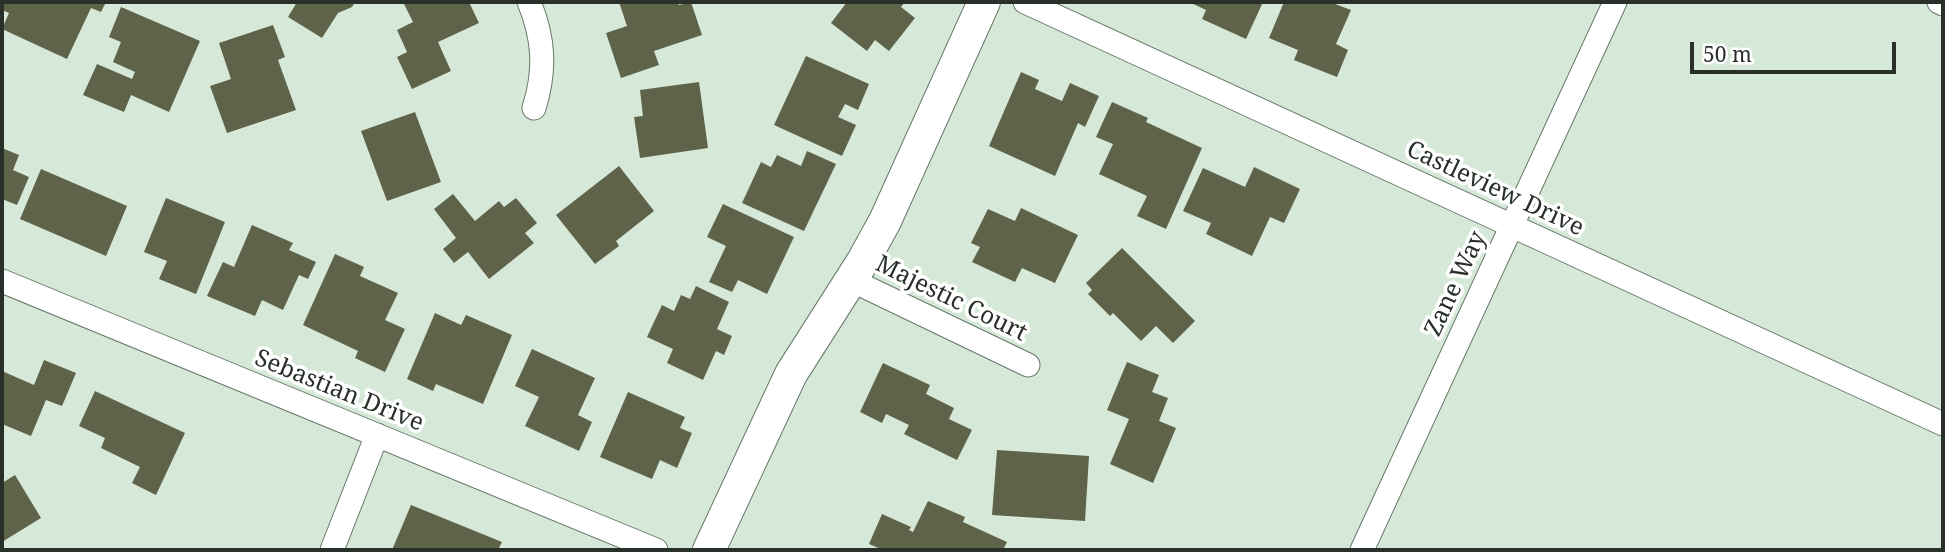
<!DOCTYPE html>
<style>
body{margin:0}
#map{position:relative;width:1945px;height:552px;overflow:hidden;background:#d6e9d8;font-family:"Noto Serif",serif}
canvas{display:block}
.frame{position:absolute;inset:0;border:4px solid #283029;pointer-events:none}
.scale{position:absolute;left:1690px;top:42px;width:206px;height:32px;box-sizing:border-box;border:4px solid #283029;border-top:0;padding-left:9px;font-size:21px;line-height:24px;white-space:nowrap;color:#283029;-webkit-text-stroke:5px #fff;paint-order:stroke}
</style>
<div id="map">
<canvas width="1945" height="552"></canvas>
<div class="frame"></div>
<div class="scale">50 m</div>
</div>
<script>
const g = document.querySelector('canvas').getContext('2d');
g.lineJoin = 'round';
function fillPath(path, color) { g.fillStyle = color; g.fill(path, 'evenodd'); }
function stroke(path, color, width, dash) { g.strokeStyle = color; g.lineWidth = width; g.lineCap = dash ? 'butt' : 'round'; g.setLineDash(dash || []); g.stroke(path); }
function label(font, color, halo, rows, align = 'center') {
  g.font = font + ' "Noto Serif",serif'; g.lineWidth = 7; g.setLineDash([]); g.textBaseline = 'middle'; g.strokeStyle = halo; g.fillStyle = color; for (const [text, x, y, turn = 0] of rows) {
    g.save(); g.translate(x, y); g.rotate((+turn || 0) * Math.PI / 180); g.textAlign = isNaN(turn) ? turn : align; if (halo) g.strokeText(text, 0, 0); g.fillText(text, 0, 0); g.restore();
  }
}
fillPath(new Path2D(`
 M3 2H106L101 12 91 8 67 59 2 29 9 13 2 10Z
 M297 2H355L352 7 338 13 322 38 288 17Z
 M403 2H469L479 23 438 42 451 71 412 89 397 57 407 52 397 30 413 22Z
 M619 2H678L679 5 691 2 702 35 654 51 659 65 621 78 606 33 627 26Z
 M847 2H905L901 7 915 18 889 51 875 40 867 51 831 23Z
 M1189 2H1263L1246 39 1202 19 1206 10Z
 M1284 2H1330L1351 10 1336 44 1348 50 1337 77 1294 60 1298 50 1269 38Z
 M121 7 200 41 169 112 131 95 124 112 83 95 97 64 132 79 135 72 113 62 121 42 109 37Z
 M273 25 285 57 278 60 296 110 227 133 210 86 231 79 219 43Z
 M806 56 869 84 858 110 845 104 838 117 856 125 842 156 774 125Z
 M1021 72 1039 80 1035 89 1062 101 1070 83 1099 96 1085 127 1078 123 1055 176 989 146Z
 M699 82 708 148 640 158 634 117 643 116 640 90Z
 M1112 102 1148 118 1146 122 1202 148 1166 229 1137 216 1147 196 1099 174 1113 144 1096 137Z
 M415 112 441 182 387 201 361 131Z
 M2 148 19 155 13 170 29 177 17 205 2 199Z
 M807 151 836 164 804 231 742 203 761 162 771 167 777 155 801 166Z
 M619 166 654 211 616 241 619 246 595 264 556 215Z
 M1254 167 1300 189 1284 223 1270 217 1252 256 1206 234 1211 223 1183 211 1203 168 1245 187Z
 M41 169 127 206 106 256 20 219Z
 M453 194 475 221 499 201 504 207 516 198 537 223 525 233 534 243 489 279 468 252 454 263 443 249 456 238 434 209Z
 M166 198 225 222 196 294 159 279 167 261 144 252Z
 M723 204 794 237 767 294 738 280 732 292 709 282 726 246 707 237Z
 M1021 208 1078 235 1055 283 1022 268 1015 282 972 262 980 247 971 243 988 209 1015 221Z
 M252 225 293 243 289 250 316 262 308 279 299 275 283 310 262 300 255 316 207 296 223 262 234 267Z
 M1122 248 1195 321 1173 343 1156 326 1141 341 1113 313 1110 316 1088 294 1092 290 1086 283Z
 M335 254 364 267 360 276 398 293 385 320 405 329 385 372 355 358 358 351 303 325Z
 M696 286 729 302 717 329 732 336 724 355 716 351 703 380 667 363 673 349 647 337 662 305 674 311 681 295 690 299Z
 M435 313 461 325 466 315 512 335 483 404 436 384 433 391 407 379Z
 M532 349 595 378 578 415 592 422 579 451 525 426 539 397 515 386Z
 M44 360 76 373 62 406 46 400 31 436 2 424V371L34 385Z
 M1127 362 1159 375 1152 392 1168 398 1159 421 1176 428 1153 483 1110 464 1129 419 1107 410Z
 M883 363 930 385 926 394 954 408 949 419 972 430 957 460 904 434 909 425 886 414 882 423 860 412Z
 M95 391 185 433 156 495 132 483 140 467 101 448 105 438 79 426Z
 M628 392 685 417 680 428 692 433 677 468 660 460 652 479 600 457Z
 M997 450 1089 456 1085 521 992 515Z
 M15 475 41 518 2 542V483Z
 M928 501 965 517 963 522 1007 542 1003 550H883L869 544 882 514 911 527 909 530 913 532Z
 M411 505 502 542 498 550H392Z`), '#5f6349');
const street = new Path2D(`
 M529 2C544 38 546 70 534 108
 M1025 2 1943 424
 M1939 2 1943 4
 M851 280 1028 365
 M2 281 656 550
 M332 550 377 435
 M1362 550 1615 2`);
const secondary = new Path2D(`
 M709 550 791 374 863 261 885 221 984 2`);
stroke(street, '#677869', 25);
stroke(secondary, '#677869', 34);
stroke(street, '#fff', 23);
stroke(secondary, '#fff', 32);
label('24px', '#283029', '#fff', [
 ["Castleview Drive",1495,189,25],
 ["Zane Way",1456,284,-65],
 ["Majestic Court",951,299,26],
 ["Sebastian Drive",339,391,22]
]);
</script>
